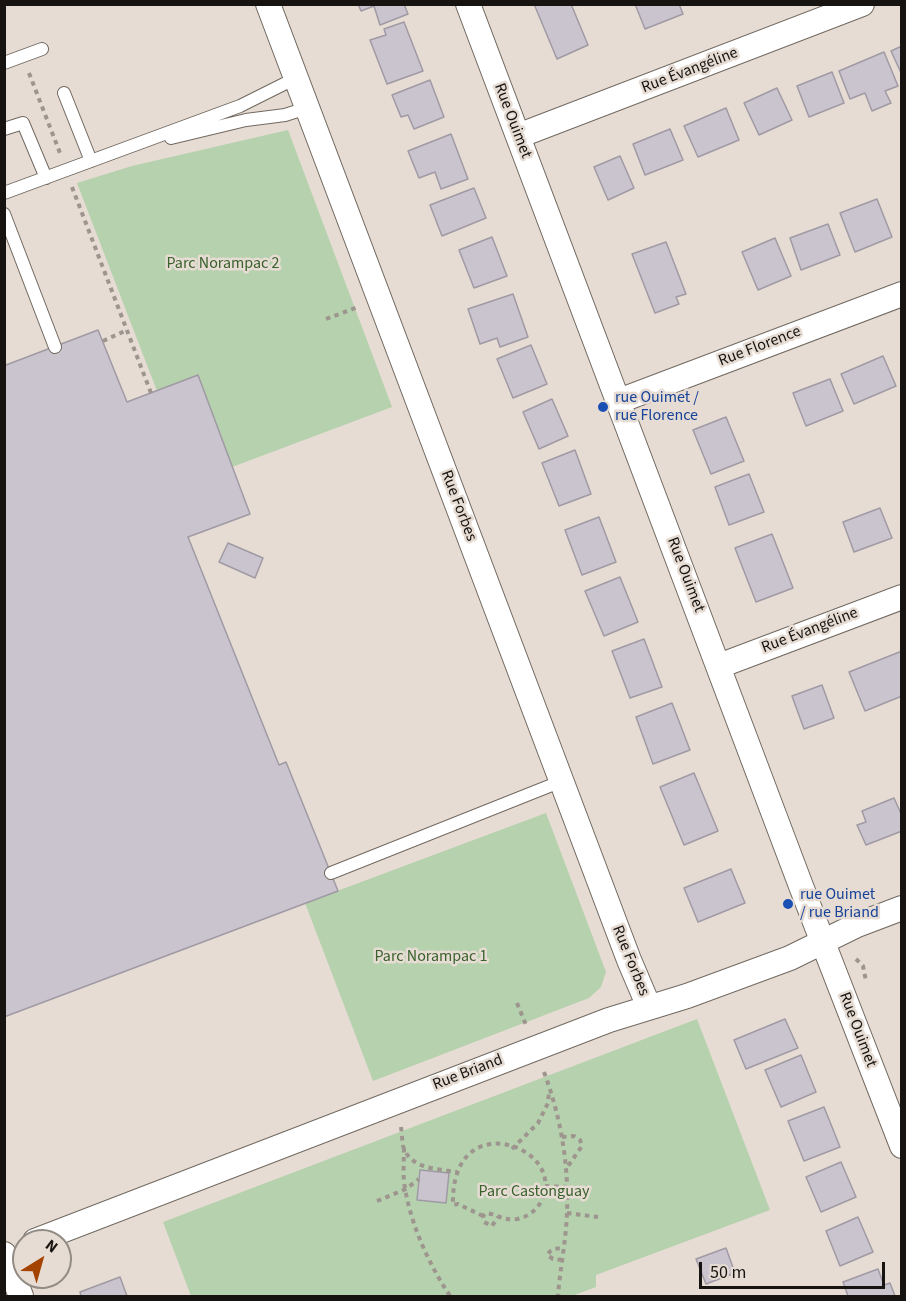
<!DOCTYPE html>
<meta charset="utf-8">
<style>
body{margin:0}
#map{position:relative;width:906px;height:1301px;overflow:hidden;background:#e6dcd3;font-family:"Source Sans 3",sans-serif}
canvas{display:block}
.frame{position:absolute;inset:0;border:6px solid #171310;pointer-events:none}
.north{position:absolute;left:12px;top:1229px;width:60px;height:60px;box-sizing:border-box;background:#e6dcd3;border:2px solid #938c85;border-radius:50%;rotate:37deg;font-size:16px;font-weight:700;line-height:24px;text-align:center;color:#171310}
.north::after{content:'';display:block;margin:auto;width:21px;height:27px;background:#a44200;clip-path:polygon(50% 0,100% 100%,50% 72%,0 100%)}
.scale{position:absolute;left:699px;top:1262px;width:186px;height:27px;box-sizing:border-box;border:3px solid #171310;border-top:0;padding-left:8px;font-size:18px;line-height:21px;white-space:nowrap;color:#171310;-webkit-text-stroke:4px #e6dcd3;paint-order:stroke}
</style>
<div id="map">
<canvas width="906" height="1301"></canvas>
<div class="frame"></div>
<div class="north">N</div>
<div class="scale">50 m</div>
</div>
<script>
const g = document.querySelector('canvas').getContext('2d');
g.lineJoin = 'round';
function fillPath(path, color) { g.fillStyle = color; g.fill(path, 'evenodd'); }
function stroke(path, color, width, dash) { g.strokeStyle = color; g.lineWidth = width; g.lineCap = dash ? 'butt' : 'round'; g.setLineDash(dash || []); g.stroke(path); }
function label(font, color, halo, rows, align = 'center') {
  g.font = font + ' "Source Sans 3",sans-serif'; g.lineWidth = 5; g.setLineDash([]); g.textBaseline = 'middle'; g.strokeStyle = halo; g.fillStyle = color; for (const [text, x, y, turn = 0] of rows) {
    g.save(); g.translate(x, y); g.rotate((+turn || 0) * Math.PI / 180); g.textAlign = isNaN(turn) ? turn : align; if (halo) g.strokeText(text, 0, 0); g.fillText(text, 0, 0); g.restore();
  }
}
fillPath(new Path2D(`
 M288 130 392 407 232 467 157 391 77 183 132 166Z
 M546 813 606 972 601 987 589 998 373 1081 305 903Z
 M697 1019 770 1210 596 1275V1287L572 1296H191L163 1222Z`), '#b5d1ad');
const building = new Path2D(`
 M358 4H404L408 14 380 25 374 6 361 11Z
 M534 4H571L588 45 557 59Z
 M635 4H679L683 14 645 29Z
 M404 22 423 71 387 84 370 40 386 35 384 29Z
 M902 46V75L891 51Z
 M884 52 898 86 885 91 891 103 872 111 865 93 850 99 839 71Z
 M832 72 844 103 809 117 797 86Z
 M430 80 444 117 414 129 408 115 401 117 392 95Z
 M777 88 792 120 759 135 744 103Z
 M726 108 739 140 698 157 684 126Z
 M670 129 683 160 645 175 633 144Z
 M451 134 468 179 441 189 435 172 419 178 408 151Z
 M620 156 634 188 608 200 594 167Z
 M474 188 486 218 442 236 430 205Z
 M877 199 892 237 855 252 840 213Z
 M828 224 840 255 801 270 790 238Z
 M492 237 507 276 474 288 459 250Z
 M775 238 791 276 758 290 742 252Z
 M666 242 686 294 676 297 679 304 655 313 632 254Z
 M513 294 528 337 500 347 497 338 480 344 468 309Z
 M98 330 127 402 198 375 250 514 188 537 279 765 286 762 338 891 4 1017V360L6 365Z
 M531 345 547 384 513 398 497 359Z
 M883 356 896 386 854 404 841 374Z
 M830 379 843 411 806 426 793 393Z
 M552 399 568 436 539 449 523 412Z
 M726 417 744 461 711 474 693 430Z
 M575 450 591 494 559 506 542 463Z
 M749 474 764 512 729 525 715 487Z
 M880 508 892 538 854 552 843 522Z
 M599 517 616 562 582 575 565 530Z
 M772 534 793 588 756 602 735 548Z
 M228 543 263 558 255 578 219 562Z
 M620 577 638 622 604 636 585 591Z
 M644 639 662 687 630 698 612 651Z
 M902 651V696L865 711 849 672Z
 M822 685 834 718 804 729 792 696Z
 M672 703 690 750 653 764 636 717Z
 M694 773 718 831 684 845 660 787Z
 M894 798 902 816V831L866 845 857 825 866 822 862 811Z
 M731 869 745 903 698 922 684 888Z
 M785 1019 798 1048 746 1069 734 1040Z
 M801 1055 816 1092 781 1107 765 1070Z
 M824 1107 840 1147 804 1161 788 1121Z
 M841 1162 856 1197 821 1212 806 1177Z
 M420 1170 449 1173 446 1203 417 1200Z
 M858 1217 873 1252 840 1266 826 1231Z
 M726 1248 735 1273 706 1284 696 1259Z
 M878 1269 884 1285 890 1283 895 1296H848L843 1282Z
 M120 1277 127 1296H81L80 1292Z`);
fillPath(building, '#cac4cf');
stroke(building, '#9f9aa4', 1.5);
const lane = new Path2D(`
 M4 63 42 49
 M64 93 91 161
 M4 129 23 123 46 178
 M171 138 246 120 285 115 307 108
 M4 193 240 106 296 78
 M4 214 55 347
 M331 873 562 781`);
const street = new Path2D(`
 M268 4 629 960 649 1007
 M468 4 801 886 902 1146
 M518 136 862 4
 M619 401 902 294
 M719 666 902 597
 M35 1241 609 1020 687 996 790 958 857 925 902 908
 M4 1254 21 1296`);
stroke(lane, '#716961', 14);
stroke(street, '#716961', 26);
stroke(new Path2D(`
 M29 73 60 153
 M72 187 151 393
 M326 319 358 307
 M103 341 127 330
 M856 959 863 966 866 981
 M517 1003 526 1025
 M544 1072C561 1118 569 1165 567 1213 566 1241 560 1269 558 1296
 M401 1127C402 1133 402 1140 403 1146 410 1169 437 1169 457 1172
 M562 1137 574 1136 580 1140 582 1146 566 1169
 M404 1148C404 1159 403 1170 404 1181 409 1221 428 1263 450 1296
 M512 1149 538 1123 548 1103 549 1091
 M545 1186 567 1187
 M377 1201 406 1189 419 1179
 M567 1213 598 1217
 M483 1216 458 1204 453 1205C450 1104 567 1146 542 1200 537 1210 528 1217 517 1219 503 1221 497 1214 486 1213L483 1216 484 1222 492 1226 498 1217
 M562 1260 553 1259 547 1255C552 1248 556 1248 564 1249`), '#9d958e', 4, [4.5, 4.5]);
stroke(lane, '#fff', 12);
stroke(street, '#fff', 24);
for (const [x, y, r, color] of [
 [603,407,6,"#1a4fb4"],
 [788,904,6,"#1a4fb4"]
]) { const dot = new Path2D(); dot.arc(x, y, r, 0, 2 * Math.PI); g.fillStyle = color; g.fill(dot); stroke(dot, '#e6dcd3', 2); }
label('16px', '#171310', '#e6dcd3', [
 ["Rue Évangéline",690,71,-21],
 ["Rue Ouimet",512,121,69],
 ["Rue Florence",760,347,-21],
 ["Rue Forbes",458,506,69],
 ["Rue Ouimet",685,575,69],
 ["Rue Évangéline",810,631,-21],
 ["Rue Forbes",630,961,68],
 ["Rue Ouimet",857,1030,69],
 ["Rue Briand",468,1073,-21]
]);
label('16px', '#38612c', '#e6dcd3', [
 ["Parc Norampac 2",223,264],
 ["Parc Norampac 1",431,957],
 ["Parc Castonguay",534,1192]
]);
label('16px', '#164399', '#e6dcd3', [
 ["rue Ouimet /",615,398],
 ["rue Florence",615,416],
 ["rue Ouimet",800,895],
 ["/ rue Briand",800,913]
], 'left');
</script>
